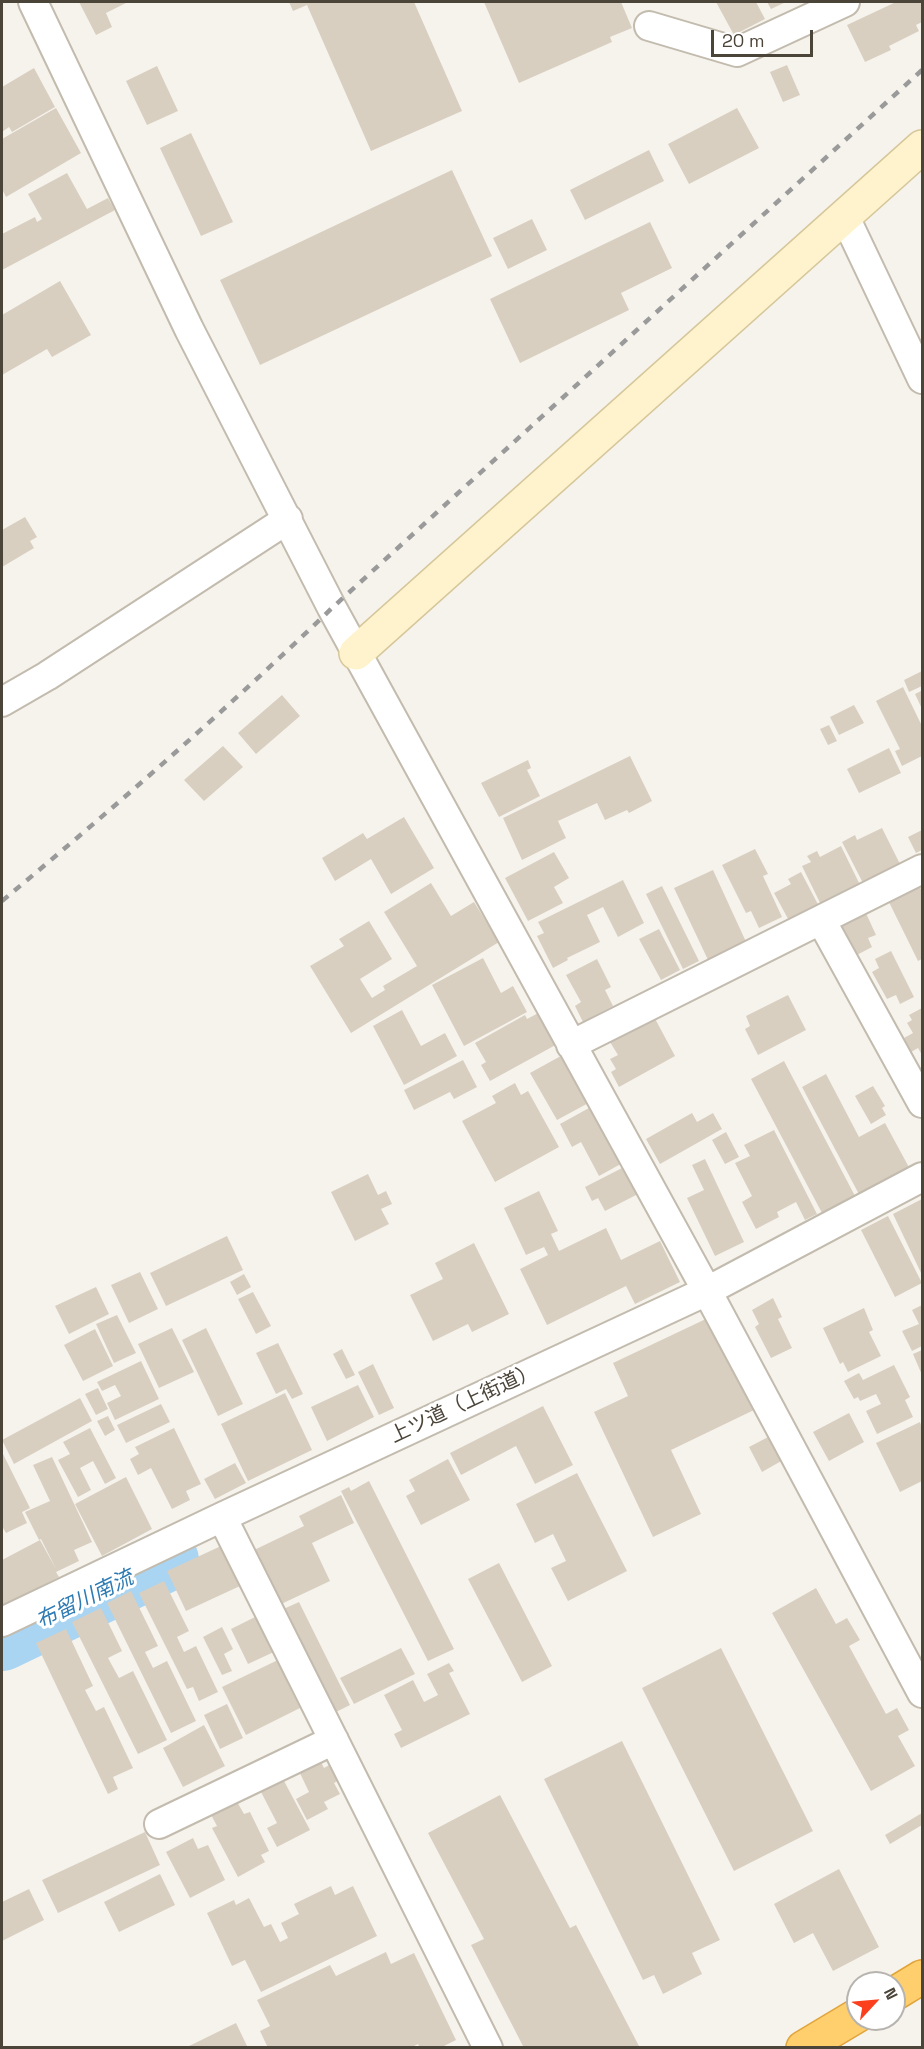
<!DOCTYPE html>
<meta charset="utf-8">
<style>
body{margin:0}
#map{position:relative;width:924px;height:2049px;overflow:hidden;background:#f6f3ec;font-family:"Space Grotesk",sans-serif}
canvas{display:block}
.frame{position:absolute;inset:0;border:3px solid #4b4439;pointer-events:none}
.north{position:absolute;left:846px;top:1971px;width:60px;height:60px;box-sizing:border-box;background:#fff;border:2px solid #b7b4b0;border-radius:50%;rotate:64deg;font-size:16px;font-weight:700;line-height:24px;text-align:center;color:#4b4439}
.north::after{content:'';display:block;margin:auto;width:21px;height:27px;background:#fc3f1d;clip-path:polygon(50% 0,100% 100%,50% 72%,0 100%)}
.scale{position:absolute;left:711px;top:30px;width:102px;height:27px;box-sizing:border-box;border:3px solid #4b4439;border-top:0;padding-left:8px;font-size:18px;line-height:21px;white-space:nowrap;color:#4b4439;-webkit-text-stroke:4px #fff;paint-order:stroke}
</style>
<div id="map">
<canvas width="924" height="2049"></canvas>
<div class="frame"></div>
<div class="north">N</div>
<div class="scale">20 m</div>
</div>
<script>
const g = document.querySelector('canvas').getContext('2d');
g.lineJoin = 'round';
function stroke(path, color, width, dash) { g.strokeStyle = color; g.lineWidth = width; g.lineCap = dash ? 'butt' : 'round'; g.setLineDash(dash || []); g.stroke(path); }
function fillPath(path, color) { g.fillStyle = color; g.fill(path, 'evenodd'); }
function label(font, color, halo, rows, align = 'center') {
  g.font = font + ' "Space Grotesk","Noto Sans JP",sans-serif'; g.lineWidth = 6; g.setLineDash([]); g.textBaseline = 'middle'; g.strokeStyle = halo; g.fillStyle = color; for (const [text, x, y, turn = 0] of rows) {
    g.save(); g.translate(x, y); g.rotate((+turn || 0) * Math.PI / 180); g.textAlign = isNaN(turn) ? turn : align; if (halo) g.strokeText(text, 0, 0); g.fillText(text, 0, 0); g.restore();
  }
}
stroke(new Path2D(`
 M2 1640 168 1560`), '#a9d4f2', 62);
fillPath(new Path2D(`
 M79 2H128L106 13 112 27 96 35Z
 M289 2H414L462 111 371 151 307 5 293 11Z
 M484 2H621L632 28 610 37 612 42 519 83Z
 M716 2H756L765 19 734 35Z
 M767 2H786L771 9Z
 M896 2H922V22L916 25 919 31 889 46 891 50 865 62 847 25Z
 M787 65 800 95 783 102 770 72Z
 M157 66 178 111 147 125 126 81Z
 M34 68 55 107 12 132 9 127 2 132V87Z
 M56 108 81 153 6 197 2 189V139Z
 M737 108 759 148 689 184 668 144Z
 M191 133 233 222 201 236 160 148Z
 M649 150 664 181 585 220 570 190Z
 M452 170 492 256 260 365 220 280Z
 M67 173 87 209 108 198 115 210 2 270V234L35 217 37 222 42 219 28 194Z
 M532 219 547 250 508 269 493 238Z
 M650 222 672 268 621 293 629 310 520 363 490 299Z
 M60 281 91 335 52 357 47 349 2 375V315Z
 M25 517 37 537 30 541 34 548 2 567V530Z
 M922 671V686L909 692 904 680Z
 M903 687 922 726V756L902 766 895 751 900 749 876 701Z
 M921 691 922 695V709L915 694Z
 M282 695 300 716 256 754 238 733Z
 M854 705 864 723 839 735 830 717Z
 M829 725 837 741 828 745 820 729Z
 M223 746 243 767 204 801 184 780Z
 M889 748 901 773 859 793 847 769Z
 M630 756 652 801 629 813 627 810 605 820 597 803 558 821 566 838 522 860 503 818Z
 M528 760 531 768 527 770 540 796 499 817 481 783Z
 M404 817 434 868 391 894 371 859 335 881 322 858 363 833 367 839Z
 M882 828 903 870 866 889 842 842 855 835 857 840Z
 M922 830V850L916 853 908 837Z
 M841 846 863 891 824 911 802 866 811 862 807 856 817 851 820 857Z
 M755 849 768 874 763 876 782 917 759 928 751 911 746 913 722 865Z
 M554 852 569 878 554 887 563 903 528 921 505 878Z
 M713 870 747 944 709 962 674 888Z
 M801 872 822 912 793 928 774 893 791 884 788 879Z
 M915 877 922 891V959L918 961 886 896Z
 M623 880 644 923 618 937 603 907 587 915 600 942 567 958 568 960 553 968 537 936 544 933 538 922Z
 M431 883 451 916 474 902 499 942 351 1033 310 966 344 946 339 939 369 921 392 959 360 979 372 998 385 990 383 986 417 966 384 912Z
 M662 886 699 961 683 969 646 894Z
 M865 911 876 935 868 938 872 947 853 957 837 924Z
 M659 929 680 970 661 980 639 939Z
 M891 951 914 997 900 1004 896 995 887 999 872 972 879 968 875 959Z
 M483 958 501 993 513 986 527 1012 464 1046 432 985Z
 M597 959 611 987 605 990 613 1006 583 1022 575 1006 581 1002 566 975Z
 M788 995 806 1030 758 1055 745 1029 750 1026 746 1016Z
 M922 1008V1055L918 1048 911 1052 904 1038 913 1033 907 1023 912 1020 909 1015Z
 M402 1010 421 1046 445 1033 457 1056 404 1085 373 1026Z
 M544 1010 561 1042 490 1081 481 1065 486 1062 475 1043 525 1015 527 1019Z
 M652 1013 675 1056 619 1087 611 1072 616 1069 610 1059 618 1055 607 1037Z
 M568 1052 594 1100 557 1120 530 1073Z
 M463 1060 477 1087 454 1099 450 1092 414 1110 404 1090Z
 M784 1061 855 1196 822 1213 751 1079Z
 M826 1074 859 1137 885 1123 911 1171 861 1198 802 1087Z
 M515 1083 521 1095 528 1091 559 1147 495 1182 462 1121 496 1103 492 1096Z
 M873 1086 885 1106 882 1108 886 1115 871 1124 855 1096Z
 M598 1103 628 1160 599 1176 581 1142 572 1147 560 1124Z
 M692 1113 697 1122 713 1113 722 1129 660 1164 646 1139Z
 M774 1130 817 1214 805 1220 796 1202 777 1212 779 1217 756 1229 742 1202 752 1196 735 1163 750 1156 744 1145Z
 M726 1132 739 1157 725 1164 712 1140Z
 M705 1159 744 1242 715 1256 687 1198 704 1190 692 1165Z
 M624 1167 638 1194 605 1211 598 1198 592 1201 585 1187Z
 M368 1174 378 1195 386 1191 392 1204 381 1209 389 1224 355 1241 331 1192Z
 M539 1191 558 1231 551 1234 559 1251 606 1228 621 1260 660 1241 680 1282 635 1304 626 1286 547 1325 520 1269 548 1255 544 1247 526 1255 504 1208Z
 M922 1199V1275L893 1214Z
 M888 1216 922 1283 895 1297 861 1230Z
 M227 1236 243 1270 166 1306 150 1273Z
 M474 1243 509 1314 472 1332 468 1324 433 1341 410 1295 443 1279 435 1263Z
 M140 1272 158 1309 129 1323 111 1285Z
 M244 1274 251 1287 237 1295 230 1282Z
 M96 1287 109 1314 69 1334 55 1306Z
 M253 1292 271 1326 256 1334 238 1299Z
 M773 1298 782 1317 778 1319 792 1348 771 1358 755 1327 759 1324 752 1310Z
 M922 1305V1346L912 1351 902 1331 919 1324 912 1310Z
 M864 1308 873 1330 869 1332 881 1356 848 1372 843 1362 840 1364 823 1328Z
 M117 1315 136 1353 114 1363 96 1324Z
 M710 1317 754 1410 671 1450 701 1514 653 1537 594 1412 628 1396 613 1363Z
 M172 1328 194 1372 159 1388 138 1344Z
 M206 1328 243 1404 218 1416 182 1340Z
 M95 1329 113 1366 83 1381 64 1345Z
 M278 1343 303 1394 292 1399 286 1389 276 1394 256 1353Z
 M342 1349 355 1375 346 1379 333 1354Z
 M922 1350V1375L913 1354Z
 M141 1361 159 1399 115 1420 107 1403 121 1396 115 1385 102 1391 97 1382Z
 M373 1364 394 1408 379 1415 358 1372Z
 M894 1365 910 1397 905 1400 913 1417 877 1434 866 1411 881 1404 876 1394 860 1401 858 1397 854 1399 844 1381 859 1373 863 1380Z
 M358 1385 374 1417 327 1441 311 1407Z
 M98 1388 108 1409 96 1415 85 1394Z
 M285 1393 312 1450 248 1481 221 1424Z
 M80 1398 92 1421 14 1464 2 1440Z
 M161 1404 170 1422 126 1443 117 1425Z
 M543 1406 573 1465 535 1484 516 1446 461 1475 450 1453Z
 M849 1413 864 1442 829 1461 813 1432Z
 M108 1416 115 1430 105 1436 97 1421Z
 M920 1422 922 1428V1481L900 1492 876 1443Z
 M90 1428 116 1478 105 1484 93 1461 80 1468 91 1490 78 1497 58 1460 70 1454 63 1442Z
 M174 1428 201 1484 186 1491 190 1500 172 1509 151 1468 138 1475 130 1459 139 1454 135 1447Z
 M770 1436 783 1460 762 1472 749 1447Z
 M2 1452 30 1508 22 1512 27 1523 6 1533 2 1526Z
 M52 1457 92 1542 74 1550 79 1561 56 1572 59 1577 2 1606V1560L40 1540 56 1569 41 1539 39 1540 25 1512 50 1501 33 1465Z
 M448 1459 470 1500 421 1525 406 1496 415 1491 409 1480Z
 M235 1463 246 1483 215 1499 204 1479Z
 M577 1473 627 1571 568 1601 551 1568 566 1561 553 1534 535 1543 516 1504Z
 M126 1477 152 1529 102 1556 75 1504Z
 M369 1481 454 1649 428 1661 341 1491 349 1487 351 1491Z
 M341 1495 354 1523 312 1543 330 1581 277 1606 250 1552 304 1526 299 1516Z
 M221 1546 240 1586 186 1611 167 1571Z
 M499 1563 552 1666 522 1682 468 1579Z
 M164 1581 189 1631 177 1637 184 1652 196 1646 218 1692 199 1701 193 1687 187 1689 139 1593Z
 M816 1588 836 1624 847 1618 860 1640 849 1646 886 1714 897 1708 909 1730 898 1736 915 1766 871 1791 772 1613Z
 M131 1591 158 1646 145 1652 153 1668 167 1661 196 1721 171 1733 107 1603Z
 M299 1602 350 1705 330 1715 279 1611Z
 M101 1608 122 1651 108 1658 119 1678 133 1671 167 1740 138 1754 72 1622Z
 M259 1615 276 1651 248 1664 231 1629Z
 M222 1627 233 1649 224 1654 232 1671 222 1675 203 1637Z
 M66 1629 93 1686 85 1690 96 1711 104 1707 133 1768 113 1777 118 1789 108 1794 36 1643Z
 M401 1648 415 1674 354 1704 340 1678Z
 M721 1648 813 1831 734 1871 642 1688Z
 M282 1658 291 1677 286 1680 300 1708 246 1735 222 1687Z
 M449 1663 454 1671 449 1673 470 1714 401 1748 394 1734 402 1730 384 1695 413 1680 424 1702 438 1695 427 1674Z
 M227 1704 243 1738 220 1749 204 1715Z
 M204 1725 225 1766 183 1787 163 1748Z
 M622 1741 720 1940 692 1953 702 1974 663 1994 654 1975 643 1980 544 1779Z
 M317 1754 324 1768 333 1763 341 1779 334 1783 340 1794 324 1802 328 1809 307 1820 296 1799 309 1792 296 1765Z
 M283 1779 310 1830 277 1847 267 1828 277 1823 260 1790Z
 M500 1795 570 1928 576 1925 640 2048H524L471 1945 484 1939 428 1833Z
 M236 1800 244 1814 250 1812 269 1851 261 1855 265 1862 238 1877 212 1828 217 1826 210 1813Z
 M922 1813V1825L890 1844 885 1835Z
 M145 1832 160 1865 58 1913 42 1880Z
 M193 1838 198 1849 208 1845 225 1880 190 1898 166 1852Z
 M839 1869 879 1947 833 1971 813 1933 794 1943 774 1904Z
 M160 1874 175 1905 119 1932 104 1902Z
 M331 1886 335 1895 353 1886 377 1936 261 1992 245 1960 232 1966 207 1913 234 1900 236 1905 249 1898 264 1927 271 1924 280 1942 288 1938 281 1923 299 1914 294 1904Z
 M29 1889 44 1920 2 1941V1902Z
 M386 1952 391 1964 414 1953 456 2040 440 2048H420L418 2044 410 2048H268L260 2031 270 2026 257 2000 330 1965 336 1976Z
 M236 2023 248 2048H185Z`), '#d8cfc1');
const street = new Path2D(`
 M33 2 189 329 332 608 707 1291 922 1693
 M649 26 737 52 845 2
 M844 215 922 379
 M2 702 47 676 288 519
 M821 920 922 1103
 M571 1045 922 869
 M222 1517 488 2048
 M2 1622 222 1517 707 1291 922 1177
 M159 1824 334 1740`);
const secondary = new Path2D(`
 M356 653 922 147`);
const highway = new Path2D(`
 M894 1994 922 1977
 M803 2048 858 2015`);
stroke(street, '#c2bbae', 32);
stroke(secondary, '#d6c79b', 36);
stroke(highway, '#e0a43c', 36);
stroke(street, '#fff', 28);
stroke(secondary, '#fff3cd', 33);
stroke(highway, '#ffcf6e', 33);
stroke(new Path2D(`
 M2 901C115 807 226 710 332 608L922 70`), '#9a9a9a', 4.5, [8, 8]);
label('20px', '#4b4439', '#fff', [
 ["上ツ道（上街道）",464,1404,-25]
]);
label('italic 21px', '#2e7ab2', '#fff', [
 ["布留川南流",85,1600,-26]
]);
</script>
